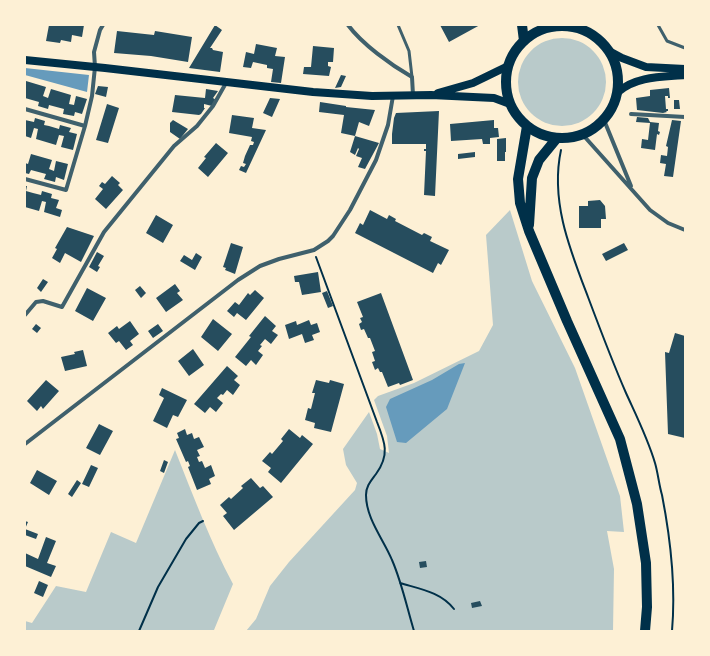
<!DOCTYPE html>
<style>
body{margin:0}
#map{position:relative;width:710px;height:656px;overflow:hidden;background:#fdf0d5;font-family:"Sofia Sans Condensed",sans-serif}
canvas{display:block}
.frame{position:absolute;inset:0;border:26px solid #fdf0d5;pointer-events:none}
</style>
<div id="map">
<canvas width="710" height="656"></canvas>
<div class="frame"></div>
</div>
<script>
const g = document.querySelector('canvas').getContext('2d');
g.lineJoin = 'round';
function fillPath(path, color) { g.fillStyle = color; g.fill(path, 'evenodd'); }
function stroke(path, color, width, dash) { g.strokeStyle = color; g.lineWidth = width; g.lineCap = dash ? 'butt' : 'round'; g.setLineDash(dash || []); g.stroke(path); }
fillPath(new Path2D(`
 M518 82a44 44 0 1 1 88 0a44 44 0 1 1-88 0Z
 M510 210 532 281 575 368 620 496 624 532 607 531 614 569 613 631H246L256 619 270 586 289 562 355 490 357 483 346 465 343 449 369 412 377 434 380 449 389 453 387 436 374 400 378 396 414 383 479 351 493 325 486 235Z
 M175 450C193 495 210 541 233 584L214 630 219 631H25V621L32 623 56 586 86 592 111 532 136 543Z`), '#b9caca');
fillPath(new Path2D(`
 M25 68 89 75 87 92 25 75Z
 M465 363 447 409 406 443 397 442 386 407 390 399 432 380 459 364Z`), '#669bbc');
fillPath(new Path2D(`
 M49 25H84L82 37 72 35 71 42 61 40 60 43 46 41Z
 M215 25 222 30 210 48H212L213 50 223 52 220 72 189 68Z
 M440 25H480L449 42Z
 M117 31 154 35 155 31 192 37 188 62 151 56 114 53Z
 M256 44 277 48 275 56 285 57 281 83 271 82 273 69 267 68V65L253 62 251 68 243 67 246 52 254 54Z
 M313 46 334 48 333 62H328V66L331 67 329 76 303 74 304 67H311Z
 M341 75 346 76 341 87 335 88Z
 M26 81 46 87 43 96 48 98 51 89 71 95 69 104 74 105 76 96 87 99 82 114 75 112 74 116 63 114 64 109 49 105 48 109 38 106 39 102 25 98Z
 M98 86 108 87 106 97 95 94Z
 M669 88 670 98H668V96H665L666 109H668V111H666L667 112 663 113 637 110 636 98 650 96V90Z
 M206 89 218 91 213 98 216 100 212 106 204 104V108H205L201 114 199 115 172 112 175 95 205 98Z
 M270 98 280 99 272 117 263 113Z
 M674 100H679L680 109H674Z
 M320 102 346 106V107L375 110 369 126 359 122 355 136 341 133 344 115 319 112Z
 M107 104 119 108 108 143 96 140Z
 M439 111 435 196 424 195 426 151H424V149H426V144H392V134L394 118 396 113Z
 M232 115 254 118 252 128 266 130 246 173 239 170 241 166 244 167 246 164 243 163 245 156 250 145H253L254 142 251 141 252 137 229 133Z
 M637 117 648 118 650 122 659 123 658 131 660 132 659 135 657 134 655 150 641 148 642 139 648 140 650 123 636 122Z
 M35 118 45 121 44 125 49 126 59 129 60 125 71 128 69 132 77 134 73 150 61 147 64 136 59 135 56 145 36 139 38 129 34 128 31 138 25 136V120L34 122Z
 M173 120 188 129 180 139 170 132V123Z
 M494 120V128H498L499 137 490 138V144H483L482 139 451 141 450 124Z
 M672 120 681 121 673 177 664 176 666 164 660 163 661 155 667 156 668 147 666 146Z
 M355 136 379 143 365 169 358 167 362 158 356 156 359 149 358 148 355 155 350 152Z
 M506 138V152H505V161H497V139Z
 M216 143 228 153 208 177 198 168 206 158 204 157Z
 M475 152V157L458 159V154Z
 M31 154 52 160 49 169 54 171 56 161 68 164 64 180 56 177 55 182 44 179 46 174 31 170 29 174 25 173V163L28 164Z
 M112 176 120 183 118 185 123 190 106 209 95 199 103 189 99 186 102 182 105 184Z
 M25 186H27L26 191 33 193 41 195 42 191 52 194 51 198 59 200 56 208 62 210 60 217 44 212 46 202 42 201 39 211 25 207Z
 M600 200 605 206 606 219H601V228H579V206H588V201Z
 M370 210 387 219 389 215 396 219 395 221 422 235 424 233 432 237 430 241 449 250 441 265 438 263 433 273 355 233 360 223 363 225Z
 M156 215 173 225 163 243 146 233Z
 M67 227 94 236 81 262 65 253 60 263 52 258 57 249 55 248Z
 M231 243 243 247 235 274 225 270 226 268 223 267Z
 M624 243 628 250 606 261 602 254Z
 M97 252 104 256 98 266 100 267 97 272 89 267Z
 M196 253 202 257 195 270 180 261 184 255 192 260Z
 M318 272 321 292 302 295 299 282H295L294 276Z
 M43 279 48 282 41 292 37 288Z
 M175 284 180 291 177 293 183 300 166 312 156 298Z
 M140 286 146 293 141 298 135 290Z
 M87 288 106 298 93 321 75 311Z
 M255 290 264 298 246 320 237 313 234 317 227 311 235 302 239 305 248 293 250 295Z
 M327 291 333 306 328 308 322 293Z
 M381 293 413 380 400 385 399 383 388 387 382 372H380L378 368 375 370 372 362 375 361 372 352 375 351 370 338H368L364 329 361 330 359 324 362 322 360 318 363 317 357 302Z
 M265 316 276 326 272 331 278 335 271 344 265 339 260 345 262 346 258 351 263 355 256 365 251 360 246 366 235 357 251 337 249 336Z
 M213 319 232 334 218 351 201 337Z
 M309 320 311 325 317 323 320 332 312 335 314 340 305 343 302 334 289 339 285 325 296 321 297 325Z
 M130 321 139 334 130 341 133 345 126 350 119 341 116 343 108 333 117 326 119 329Z
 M36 324 41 328 37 333 32 329Z
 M158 324 163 331 153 338 148 331Z
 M675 333 685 336V438L668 434 665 352 669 353Z
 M193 349 204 365 189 376 178 361Z
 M83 350 87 366 65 371 61 357 75 354 74 352Z
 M227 366 238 376 234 380 240 385 233 395 227 390 223 395 221 394 217 398 223 403 216 412 210 407 205 413 194 404Z
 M46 380 59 391 43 409 41 406 37 411 27 401Z
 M316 380 329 383 330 380 344 384 331 432 314 428 315 423 305 420 308 408 311 409 315 393H312Z
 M162 388 187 400 178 417 173 415 167 428 153 421 164 398 159 395Z
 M99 424 113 431 100 455 86 448Z
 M185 429 187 435 192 433 194 439 199 437 204 447 197 450 200 456 197 457 199 462 202 461 205 468 211 465 215 476 209 479 211 484 197 490 188 467 190 466 188 461 186 462 176 439 179 438 177 433Z
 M289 429 300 438 302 435 313 444 281 483 268 472 271 468 262 461 270 452 272 454 283 441 281 439Z
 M164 460 168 462 164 473 160 471Z
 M91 465 98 468 89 487 82 484Z
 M37 470 57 481 49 495 30 483Z
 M251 478 260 488 263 486 273 497 234 530 223 516 227 513 220 505 229 497 231 499 243 488 241 486Z
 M77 480 81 483 72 497 68 494Z
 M25 521 28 522 25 529 38 534 36 539 25 535Z
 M46 537 56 541 47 563 56 566 51 577 25 566V553L38 559Z
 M426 561 427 567 420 568 419 562Z
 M39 581 48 585 43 597 34 593Z
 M480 601 482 606 472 608 471 603Z`), '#264d5e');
stroke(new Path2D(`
 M561 150C550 201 570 250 588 297 600 329 612 361 626 393 636 415 648 439 655 463 658 473 659 485 662 495 671 541 676 585 672 631
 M316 257 377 422C385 442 390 455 376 474 371 481 366 486 366 495 366 519 384 540 392 560 402 583 407 608 414 631
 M400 583C420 589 441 592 454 609
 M139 631 158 587 186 539 199 523 203 521`), '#003049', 2);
stroke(new Path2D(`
 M398 25 409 51 412 77
 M658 25 667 41 685 48`), '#3f606c', 3);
stroke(new Path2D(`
 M348 25C362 44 391 65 412 77L413 95
 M25 109 85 126
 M631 114 685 117
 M604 120 631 186
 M583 135 650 210 668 223 685 230
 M25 179 66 190 85 126 92 96 95 67 94 52 100 30 103 25
 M25 315 36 302 43 301 62 307 104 232 174 146 197 126 213 106 226 83
 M25 444 238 280 260 266 279 259 314 250 328 241 333 236 350 210 376 160 388 125 393 96`), '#3f606c', 4);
stroke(new Path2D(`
 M609 51 622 58 646 67 685 69
 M25 60 105 68 313 92 372 96 431 95 494 98 510 104
 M618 92C636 76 662 77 685 75
 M438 93 473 83 508 66`), '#003049', 8);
stroke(new Path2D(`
 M522 25 524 41
 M506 82a56 56 0 1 1 112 0a56 56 0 1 1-112 0Z
 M527 126 518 179 520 203 529 231 567 321 620 439 637 504 646 563 647 607 645 631
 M529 225 532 178 539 160 557 138`), '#003049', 10);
</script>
